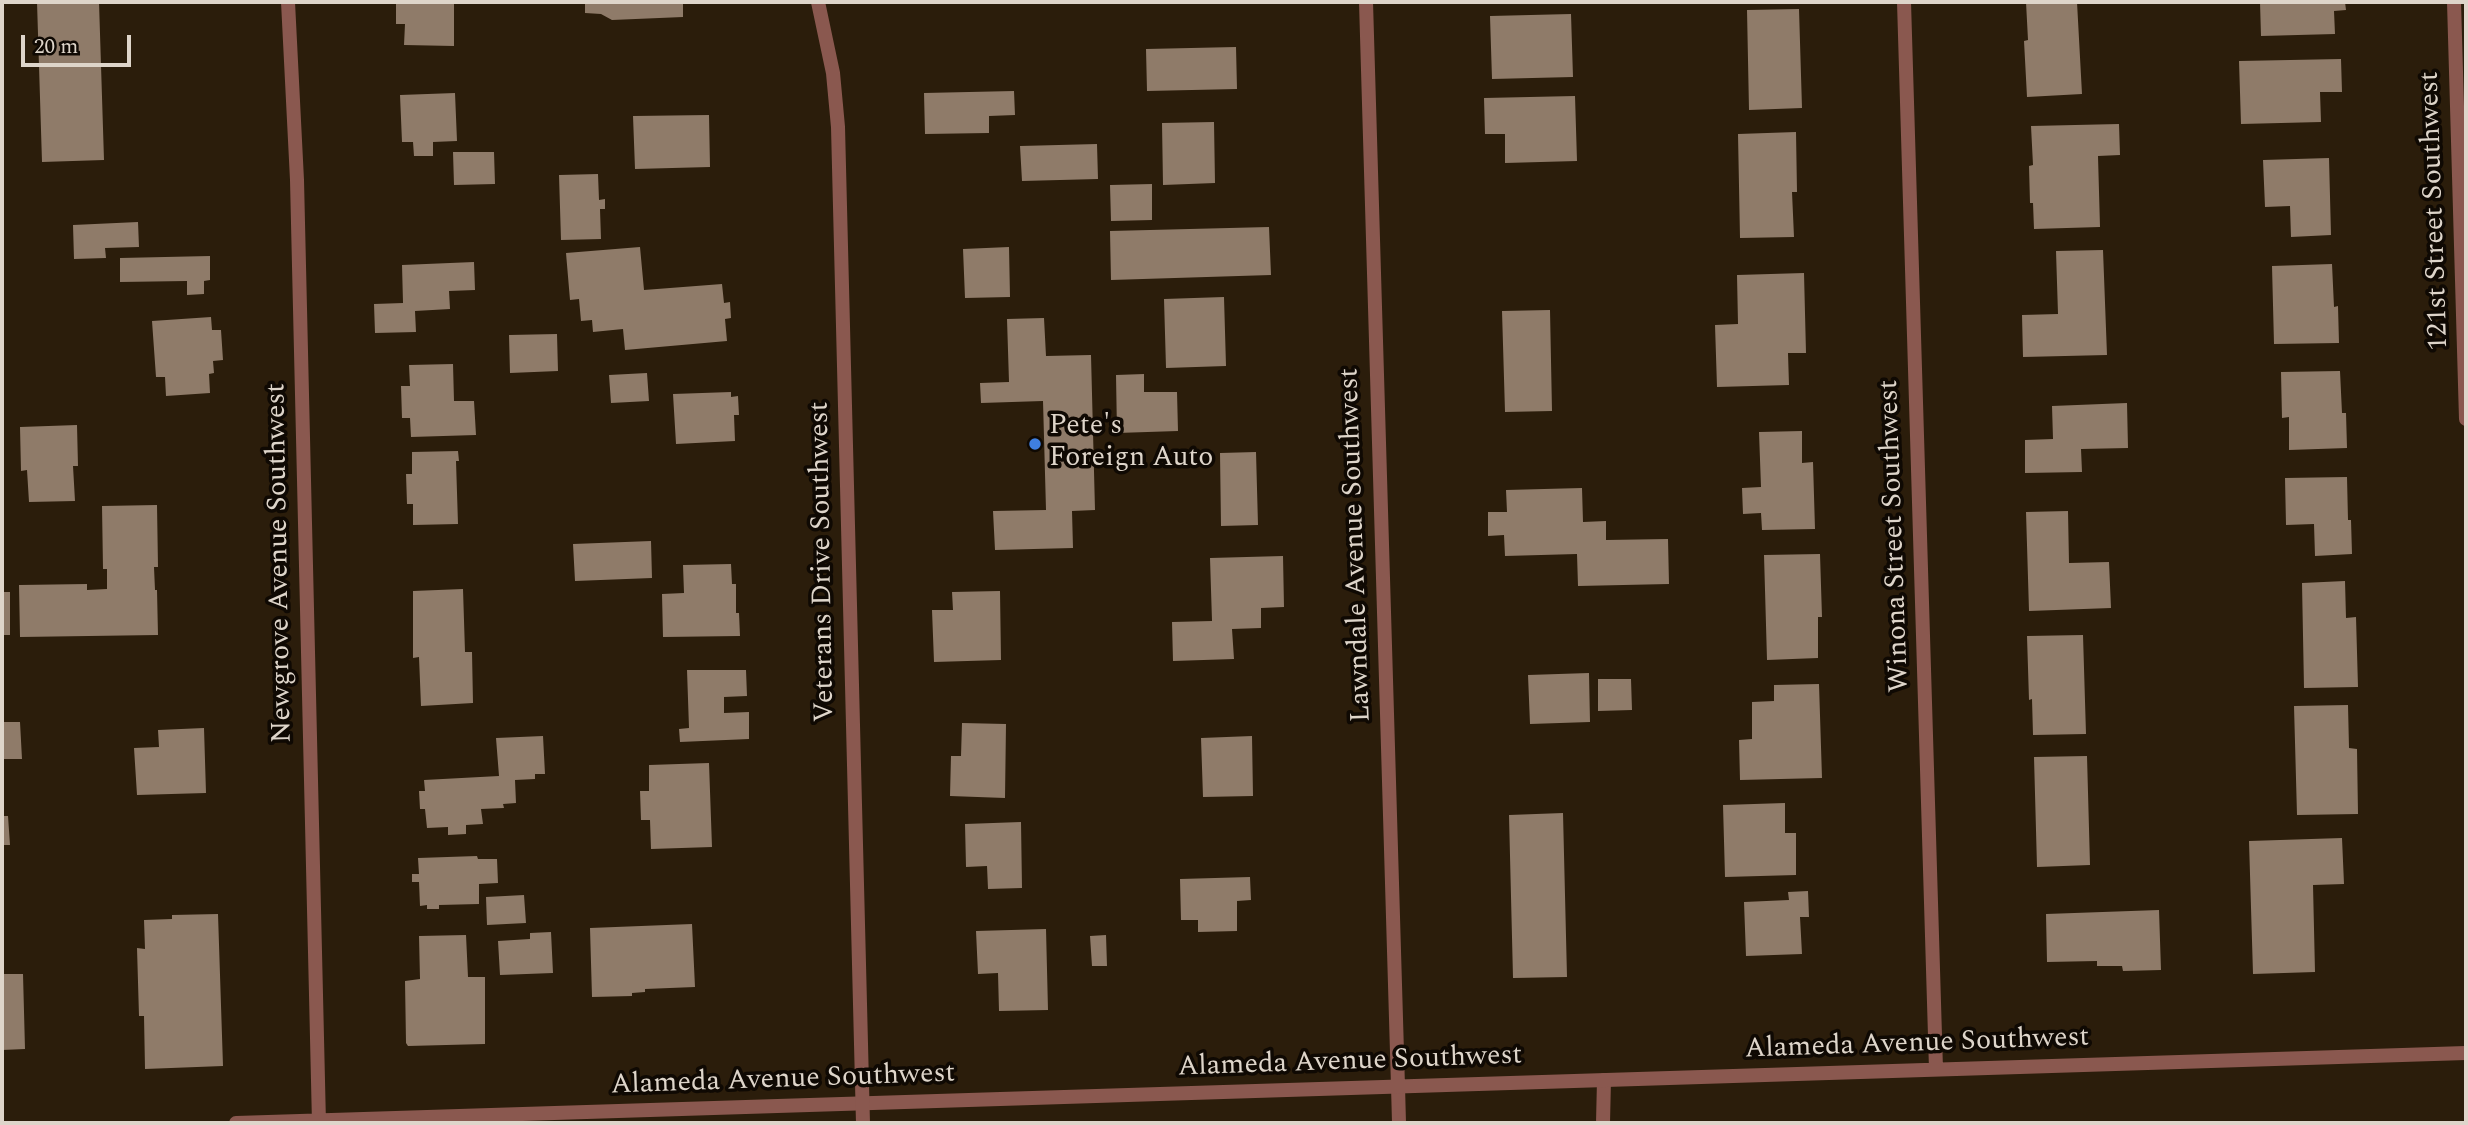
<!DOCTYPE html>
<style>
body{margin:0}
#map{position:relative;width:2468px;height:1125px;overflow:hidden;background:#2b1d0b;font-family:Spectral,serif}
canvas{display:block}
.frame{position:absolute;inset:0;border:4px solid #ded5ca;pointer-events:none}
.scale{position:absolute;left:21px;top:35px;width:110px;height:32px;box-sizing:border-box;border:4px solid #ded5ca;border-top:0;padding-left:9px;font-size:21px;line-height:24px;white-space:nowrap;color:#ded5ca;-webkit-text-stroke:5px #0f0903;paint-order:stroke}
</style>
<div id="map">
<canvas width="2468" height="1125"></canvas>
<div class="frame"></div>
<div class="scale">20 m</div>
</div>
<script>
const g = document.querySelector('canvas').getContext('2d');
g.lineJoin = 'round';
function fillPath(path, color) { g.fillStyle = color; g.fill(path, 'evenodd'); }
function stroke(path, color, width, dash) { g.strokeStyle = color; g.lineWidth = width; g.lineCap = dash ? 'butt' : 'round'; g.setLineDash(dash || []); g.stroke(path); }
function label(font, color, halo, rows, align = 'center') {
  g.font = font + ' Spectral,serif'; g.lineWidth = 7; g.setLineDash([]); g.textBaseline = 'middle'; g.strokeStyle = halo; g.fillStyle = color; for (const [text, x, y, turn = 0] of rows) {
    g.save(); g.translate(x, y); g.rotate((+turn || 0) * Math.PI / 180); g.textAlign = isNaN(turn) ? turn : align; if (halo) g.strokeText(text, 0, 0); g.fillText(text, 0, 0); g.restore();
  }
}
fillPath(new Path2D(`
 M37 2H99L104 160 42 162Z
 M396 2H454V46L404 45 405 24H396Z
 M585 2H683V17L612 20 601 14 585 13Z
 M2026 2H2077L2082 94 2027 97 2024 41 2028 40Z
 M2260 2H2345L2346 10 2334 11 2335 34 2261 36Z
 M1799 9 1802 108 1749 110 1747 10Z
 M1571 14 1573 77 1492 79 1490 16Z
 M1236 47 1237 89 1147 91 1146 49Z
 M2341 59 2342 92H2320L2321 122 2241 124 2239 61Z
 M1014 91 1015 115 989 116V133L925 134 924 93Z
 M455 93 457 141 433 142V156H414L413 142H402L400 95Z
 M1575 96 1577 161 1505 163V134H1485L1484 98Z
 M709 115 710 167 635 169 633 116Z
 M1214 122 1215 183 1163 185 1162 123Z
 M2119 124 2120 155 2098 156 2100 227 2034 229 2033 203H2030L2029 166 2033 165 2031 126Z
 M1796 132 1797 192H1792L1794 237 1740 238 1738 134Z
 M1097 144 1098 179 1022 181 1020 146Z
 M453 152H494L495 184 454 185Z
 M2329 158 2331 235 2291 237 2290 206 2265 207 2263 160Z
 M598 174 599 200 605 199V209H600L601 239 561 240 559 175Z
 M1152 184V220L1111 221 1110 185Z
 M138 222 139 247 105 248 106 258 74 259 73 225Z
 M1269 227 1271 275 1111 280 1110 231Z
 M640 247 644 290 722 284 724 303 730 302 731 318 725 319 727 341 625 350 623 329 593 332 592 320 581 321 579 299 570 300 566 253Z
 M1009 247 1010 297 965 298 963 249Z
 M2103 250 2107 355 2023 357 2022 315 2058 314 2056 251Z
 M210 256V280L204 281V294L187 295V281L120 282V258Z
 M474 262 475 290 449 291 450 309 415 311 416 332 375 333 374 304 403 303 402 265Z
 M2332 264 2334 307 2338 306 2339 343 2274 344 2272 266Z
 M1804 273 1806 353H1788L1789 385 1717 387 1715 325 1738 324 1737 275Z
 M1224 297 1226 366 1166 368 1164 299Z
 M1550 310 1552 411 1505 412 1502 311Z
 M211 317 212 330H221L223 360 213 361 214 373 209 374 210 393 166 396 165 377H156L152 321Z
 M1044 318 1046 356 1091 355 1095 510 1072 511 1073 548 995 550 993 511 1046 510 1043 401 981 403 980 383 1009 382 1007 319Z
 M557 334 558 371 510 373 509 335Z
 M453 364 454 401H474L476 435 411 437 410 418H402L401 386H410L409 365Z
 M2340 371 2342 413H2346L2347 448 2289 450V417L2282 418 2281 372Z
 M647 373 649 401 611 403 609 375Z
 M1144 374V392H1177L1178 431 1117 433 1116 375Z
 M731 392V397L738 396 739 415H734L735 441 676 444 673 394Z
 M2127 403 2128 448 2081 449 2082 472 2025 473V440L2053 439 2052 406Z
 M77 425 78 466H73L75 501 29 502 27 470 21 471 20 427Z
 M1802 431V463L1813 462 1815 529 1762 530 1761 513 1743 514 1742 488 1761 487 1759 432Z
 M458 451 459 461H456L458 524 413 525V504H407L406 474H412V452Z
 M1256 452 1258 525 1221 526 1220 453Z
 M2347 477 2348 520H2351L2352 554 2315 556 2314 524 2286 525 2285 478Z
 M1582 488 1583 522 1606 521V540L1668 539 1669 584 1578 586 1577 554 1505 556 1504 535 1488 536V512H1507L1506 490Z
 M157 505 158 567H154L155 590H157L158 635 20 637 19 585 87 584V590L107 589V569H103L102 506Z
 M2068 511 2069 563 2109 562 2111 608 2029 611 2026 512Z
 M651 541 652 578 575 581 573 544Z
 M1820 554 1822 617H1818V658L1767 660 1764 555Z
 M1283 556 1284 607 1261 608V628L1232 629 1234 659 1173 661 1172 622 1212 621 1210 558Z
 M731 564 732 584H736V613H739L740 636 663 637 662 594 684 593 683 565Z
 M2345 581 2346 618 2356 617 2358 687 2304 688 2302 583Z
 M463 589 465 652H472L473 703 421 706 419 657 413 658V591Z
 M1000 591 1001 660 934 662 932 610H953L952 592Z
 M2 592H10V635H2Z
 M2083 635 2086 734 2033 735 2032 699 2029 700 2027 636Z
 M687 670H746L747 696 724 697V713L749 712V739L680 742 679 729 689 728Z
 M1589 673 1590 722 1530 724 1528 675Z
 M1598 679H1631L1632 710 1598 711Z
 M1819 684 1822 778 1740 780 1739 740 1752 739V702L1774 701V685Z
 M2348 705 2349 748 2357 749 2358 814 2297 815 2294 706Z
 M2 722H20L22 759H2Z
 M962 723 1006 724 1005 798 950 796 951 756H961Z
 M204 728 206 793 137 795 134 748 159 747 158 730Z
 M543 736 545 774H535V779L515 780 516 803 503 804 504 808 481 809 483 824 466 825V834L448 835V827L427 828 425 809H420L419 791H425L424 780 499 776 496 738Z
 M1252 736 1253 796 1203 797 1201 738Z
 M2087 756 2090 865 2037 867 2034 757Z
 M709 763 712 847 651 849 650 820H641L640 791H649V765Z
 M1785 803V833H1796V875L1725 877 1723 805Z
 M1563 813 1567 977 1513 978 1509 815Z
 M2 816H8L10 845H2Z
 M1021 822 1022 888 988 889 987 866 966 867 965 824Z
 M2342 838 2344 884 2313 885 2315 972 2253 974 2249 841Z
 M477 856 478 859H497L498 883 479 884V904L439 905V909H427V905L420 906 419 882H412V874H419L418 858Z
 M1250 877 1251 900 1237 901V931L1198 932V920H1181L1180 879Z
 M1808 891 1809 917H1800L1802 954 1746 956 1744 902 1789 900 1788 892Z
 M524 895 526 923 487 925 486 897Z
 M2159 910 2161 970 2123 971 2122 966H2097V961L2047 962 2046 914Z
 M218 914 223 1066 145 1069 144 1016H139L137 948 145 949 144 920 172 919V915Z
 M692 924 695 987 645 989V992L632 993V996L592 997 590 928Z
 M1046 929 1048 1010 999 1011 998 973 978 974 976 931Z
 M551 932 553 973 500 975 498 941 530 939V933Z
 M466 935 468 977H485V1044L408 1046 406 1043 405 981 420 979 419 936Z
 M1106 935 1107 966H1092L1090 936Z
 M2 974H23L25 1049 2 1050Z`), '#8f7b69');
stroke(new Path2D(`
 M1398 1086 1399 1123
 M1603 1123 1604 1080`), '#8a584f', 14);
stroke(new Path2D(`
 M288 2 297 180 319 1123
 M1366 2 1398 1086
 M1904 2 1936 1069
 M2454 2 2466 419
 M236 1123 2466 1053`), '#8a584f', 14);
stroke(new Path2D(`
 M818 2 833 73 838 127 863 1123`), '#8a584f', 14);
for (const [x, y, r, color] of [
 [1035,444,7,"#3f7fe0"]
]) { const dot = new Path2D(); dot.arc(x, y, r, 0, 2 * Math.PI); g.fillStyle = color; g.fill(dot); stroke(dot, '#0f0903', 2.5); }
label('28px', '#ded5ca', '#0f0903', [
 ["121st Street Southwest",2436,211,-92],
 ["Winona Street Southwest",1896,536,-92],
 ["Lawndale Avenue Southwest",1357,545,-92],
 ["Veterans Drive Southwest",824,562,-91],
 ["Newgrove Avenue Southwest",281,563,-91],
 ["Alameda Avenue Southwest",1917,1045,-2],
 ["Alameda Avenue Southwest",1350,1063,-2],
 ["Alameda Avenue Southwest",783,1081,-2]
]);
label('28px', '#ded5ca', '#0f0903', [
 ["Pete's",1049,428],
 ["Foreign Auto",1049,460]
], 'left');
</script>
